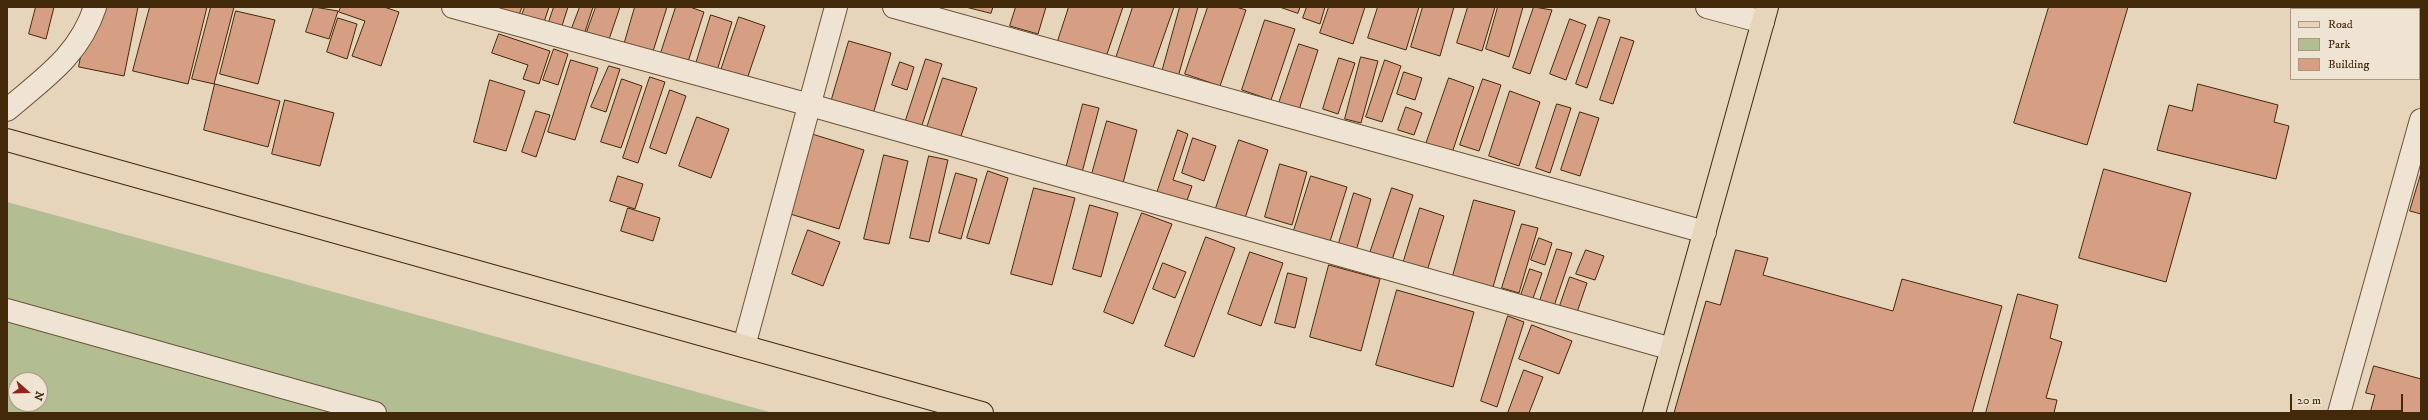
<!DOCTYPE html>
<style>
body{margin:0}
#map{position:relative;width:2428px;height:420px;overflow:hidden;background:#e6d4bb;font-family:"IM FELL DW Pica",serif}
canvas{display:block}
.frame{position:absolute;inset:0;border:8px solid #422909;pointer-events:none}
.legend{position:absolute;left:2290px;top:8px;width:130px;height:72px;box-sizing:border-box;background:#efe3d3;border:1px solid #aa9982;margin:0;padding:5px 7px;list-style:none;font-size:12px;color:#422909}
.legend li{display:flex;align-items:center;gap:8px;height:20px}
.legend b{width:20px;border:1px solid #aa9982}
.north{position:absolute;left:8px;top:372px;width:40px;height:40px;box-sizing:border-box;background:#efe3d3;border:1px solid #aa9982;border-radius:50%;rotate:110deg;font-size:11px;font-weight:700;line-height:16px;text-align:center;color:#422909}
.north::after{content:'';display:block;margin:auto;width:14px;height:18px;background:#8f2418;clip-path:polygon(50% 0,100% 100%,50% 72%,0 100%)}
.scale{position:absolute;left:2290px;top:394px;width:113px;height:18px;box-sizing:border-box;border:2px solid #422909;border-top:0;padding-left:5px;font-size:12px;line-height:14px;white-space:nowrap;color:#422909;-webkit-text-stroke:3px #efe3d3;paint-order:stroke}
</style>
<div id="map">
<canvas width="2428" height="420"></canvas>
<div class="frame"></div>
<ul class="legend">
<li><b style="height:5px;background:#e6d4bb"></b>Road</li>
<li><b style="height:11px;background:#b2bd92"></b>Park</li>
<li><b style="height:11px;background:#d69e82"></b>Building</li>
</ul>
<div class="north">N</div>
<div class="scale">20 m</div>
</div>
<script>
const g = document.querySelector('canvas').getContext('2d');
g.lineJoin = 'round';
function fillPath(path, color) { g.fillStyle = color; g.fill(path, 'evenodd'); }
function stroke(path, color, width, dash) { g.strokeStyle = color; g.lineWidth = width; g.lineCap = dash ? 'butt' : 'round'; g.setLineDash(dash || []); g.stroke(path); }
fillPath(new Path2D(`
 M7 202 773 413H7ZM16 380H40V404H16Z`), '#b2bd92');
const building = new Path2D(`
 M36 7H54L46 39 29 34Z
 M90 7H138L124 76 79 67Z
 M150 7H207L188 84 133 71Z
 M211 7H234L214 84 192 79Z
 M314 7 338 11 329 39 306 32Z
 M341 7H384L399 12 381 66 352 56 365 21 339 12Z
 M496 7H522L517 20 494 13Z
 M525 7H549L540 34 518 26Z
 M554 7H568L560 32 547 28Z
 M580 7H593L582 41 569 36Z
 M596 7H620L605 51 583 43Z
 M635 7H667L650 61 622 52Z
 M676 7H690L704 12 686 68 659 59Z
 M966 7H993L991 13Z
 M1016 7H1046L1038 34 1010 26Z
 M1069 7H1123L1105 60 1057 44Z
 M1133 7H1174L1152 70 1116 58Z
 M1180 7H1198L1178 77 1162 72Z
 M1208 7H1236L1246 10 1220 86 1185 74Z
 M1280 7H1300L1298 13Z
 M1307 7H1325L1320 24 1303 18Z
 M1329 7H1365L1353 44 1320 33Z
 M1378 7H1419L1406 50 1368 38Z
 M1423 7H1454L1440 56 1411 47Z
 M1468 7H1495L1482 51 1457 43Z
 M1498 7H1523L1509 57 1486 49Z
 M1534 7 1552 10 1530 74 1513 68Z
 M2049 7H2128L2087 145 2014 123Z
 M236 11 275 20 258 84 220 74Z
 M711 15 732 22 712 87 691 80Z
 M739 17 765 26 743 91 717 82Z
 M1599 17 1610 20 1587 88 1576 84Z
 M338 18 357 24 347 59 327 52Z
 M1570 19 1586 25 1566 80 1550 74Z
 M1265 20 1295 29 1271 100 1242 90Z
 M499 34 550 51 539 84 523 79 528 65 492 53Z
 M1621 37 1634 41 1613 104 1600 100Z
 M849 41 891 53 871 121 829 109Z
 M1299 44 1318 50 1299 110 1279 103Z
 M554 49 568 54 558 85 543 80Z
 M1361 57 1378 61 1361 123 1345 119Z
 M1339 58 1355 63 1338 114 1323 109Z
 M926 59 942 64 921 128 905 123Z
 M571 60 598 68 575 140 548 132Z
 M1385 60 1401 66 1382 122 1366 117Z
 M900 62 914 67 907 90 892 85Z
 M609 66 620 69 606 112 591 107Z
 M1404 72 1422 78 1415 100 1397 94Z
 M650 77 665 82 638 163 623 158Z
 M943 78 977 88 958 145 925 134Z
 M1449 78 1474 87 1452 153 1426 144Z
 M622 79 642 86 621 148 601 142Z
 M1483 79 1501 85 1479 151 1460 145Z
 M490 80 525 91 506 151 474 142Z
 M215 84 280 101 268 147 204 130Z
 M2198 84 2278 105 2274 122 2289 126 2276 179 2157 150 2169 105 2192 111Z
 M670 90 686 96 666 154 650 148Z
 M1510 91 1540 102 1519 166 1489 156Z
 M285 100 334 113 320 166 272 154Z
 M1083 104 1099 108 1079 184 1063 180Z
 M1557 104 1571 108 1550 173 1536 168Z
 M1406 107 1422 113 1414 135 1398 130Z
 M536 111 550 115 536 157 522 152Z
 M1580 112 1599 118 1580 176 1561 170Z
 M697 117 729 129 711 178 679 166Z
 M1107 121 1137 130 1123 183 1092 174Z
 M1178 130 1188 134 1173 180 1192 186 1182 215 1153 205Z
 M812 134 864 150 839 229 787 213Z
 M1193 138 1216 146 1204 181 1182 173Z
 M1239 140 1268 150 1243 224 1214 214Z
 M884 155 908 161 889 244 864 239Z
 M929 156 948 160 929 242 910 238Z
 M1280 164 1307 172 1292 225 1265 217Z
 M2104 169 2191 193 2166 282 2079 258Z
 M988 171 1008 178 989 244 967 238Z
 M956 173 977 179 961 239 939 233Z
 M2421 173V214L2410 211Z
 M618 176 643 184 635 209 610 201Z
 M1311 176 1347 187 1327 251 1291 240Z
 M1034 188 1075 198 1052 285 1011 274Z
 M1392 188 1413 195 1392 260 1370 253Z
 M1354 193 1371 199 1354 258 1336 253Z
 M1474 200 1515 211 1491 294 1451 283Z
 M1090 205 1118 213 1101 277 1073 269Z
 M628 208 660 218 653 241 621 231Z
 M1420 208 1444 216 1423 284 1399 277Z
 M1142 213 1172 224 1133 324 1104 312Z
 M1522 224 1538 228 1519 293 1502 288Z
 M808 230 840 242 823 286 792 274Z
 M1206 237 1235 248 1194 357 1165 346Z
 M1539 238 1552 243 1545 265 1531 260Z
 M1557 249 1572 253 1551 315 1537 310Z
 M1586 250 1604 256 1595 280 1576 274Z
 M1736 250 1768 258 1763 275 1893 311 1902 279 2002 306 1972 413H1674L1706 301 1720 305Z
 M1250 252 1283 263 1261 326 1228 314Z
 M1163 263 1186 272 1175 298 1153 289Z
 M1329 265 1380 279 1361 351 1310 337Z
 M1530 269 1542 273 1532 301 1520 298Z
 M1288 273 1307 278 1295 328 1275 323Z
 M1570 277 1587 283 1572 327 1555 320Z
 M1397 290 1474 312 1453 387 1376 365Z
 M2018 294 2058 305 2050 338 2062 342 2046 398 2057 400 2054 413H1986Z
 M1508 316 1524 322 1497 407 1481 401Z
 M1532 325 1572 341 1559 374 1519 359Z
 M2374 366 2421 379V413H2370L2375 395 2366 393Z
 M1524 370 1543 377 1529 413H1508Z`);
fillPath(building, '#d69e82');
stroke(building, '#422909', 1);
const minor = new Path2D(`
 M453 7 810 105 1672 349
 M894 7 1705 232
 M1707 7 1763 22
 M7 110C44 78 79 56 95 7
 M7 310 375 413
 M744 346 836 7
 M2339 413 2421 120`);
const major = new Path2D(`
 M7 140 982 413
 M1654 413 1767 7`);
stroke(minor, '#6b5436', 24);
stroke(major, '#422909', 24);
stroke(minor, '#efe3d3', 22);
stroke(major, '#e6d4bb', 22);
</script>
